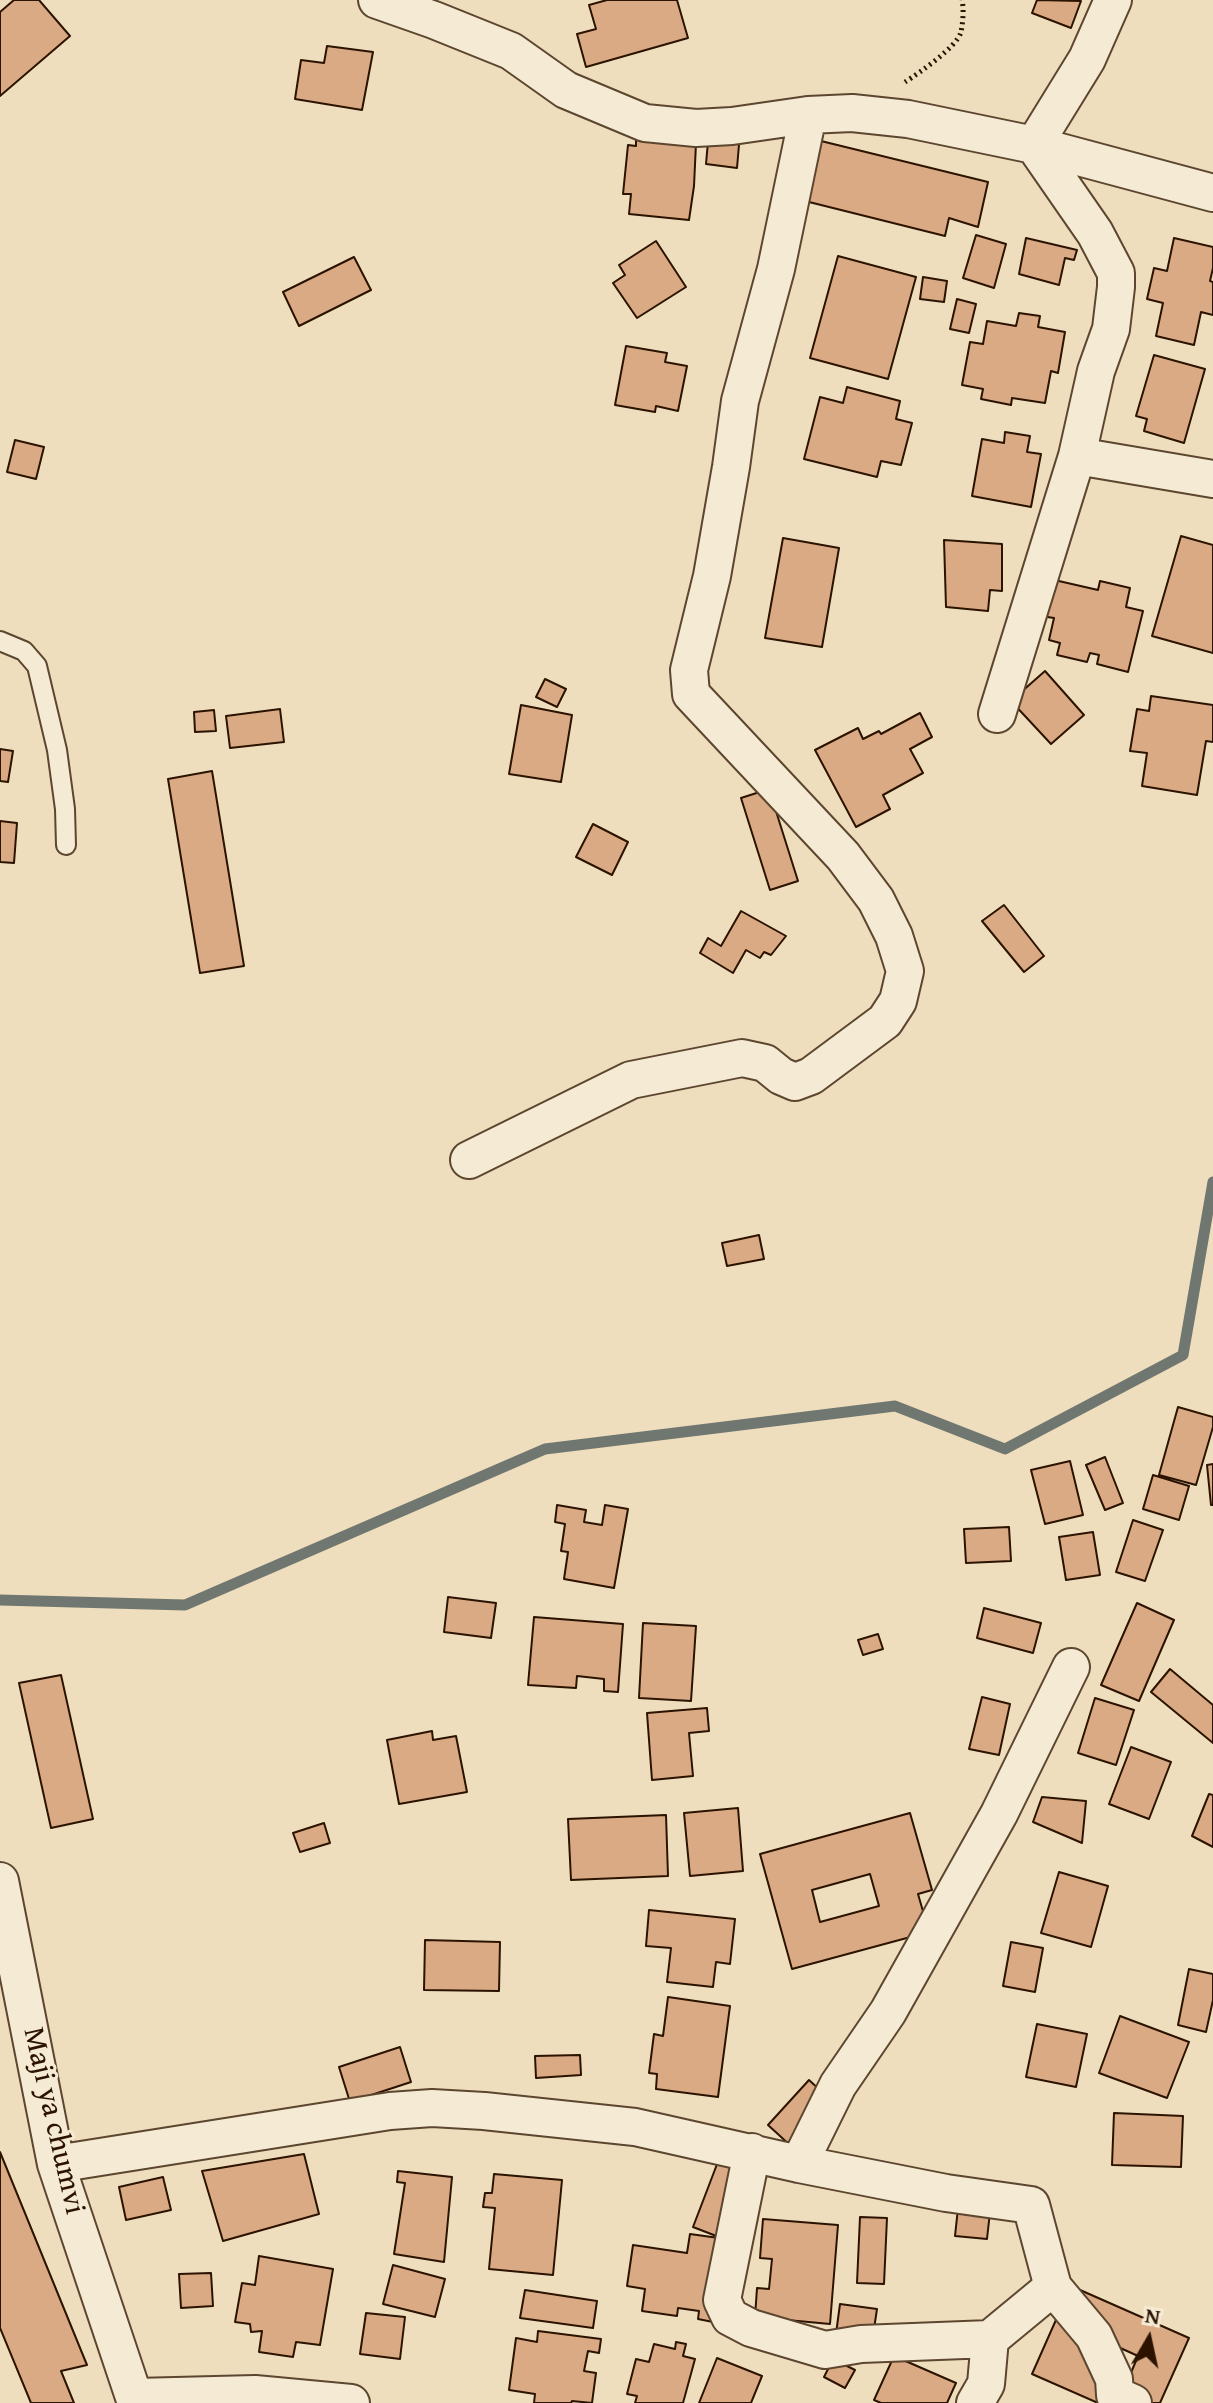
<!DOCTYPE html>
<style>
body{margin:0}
#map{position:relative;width:1213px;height:2403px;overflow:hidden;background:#efdebd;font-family:"Gentium Book Plus",serif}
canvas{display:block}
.north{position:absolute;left:1109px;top:2299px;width:80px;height:80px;-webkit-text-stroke:6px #f5ead4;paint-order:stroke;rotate:9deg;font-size:22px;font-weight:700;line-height:32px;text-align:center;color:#2b1300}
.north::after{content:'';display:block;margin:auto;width:28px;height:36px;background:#2b1300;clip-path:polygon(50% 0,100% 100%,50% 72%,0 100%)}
</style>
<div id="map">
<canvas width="1213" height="2403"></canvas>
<div class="north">N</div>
</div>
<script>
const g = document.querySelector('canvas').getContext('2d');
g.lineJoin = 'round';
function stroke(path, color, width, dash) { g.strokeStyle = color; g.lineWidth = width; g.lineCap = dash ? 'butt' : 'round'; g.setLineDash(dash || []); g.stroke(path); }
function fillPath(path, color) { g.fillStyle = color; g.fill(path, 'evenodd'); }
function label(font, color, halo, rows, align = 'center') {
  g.font = font + ' "Gentium Book Plus",serif'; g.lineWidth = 6; g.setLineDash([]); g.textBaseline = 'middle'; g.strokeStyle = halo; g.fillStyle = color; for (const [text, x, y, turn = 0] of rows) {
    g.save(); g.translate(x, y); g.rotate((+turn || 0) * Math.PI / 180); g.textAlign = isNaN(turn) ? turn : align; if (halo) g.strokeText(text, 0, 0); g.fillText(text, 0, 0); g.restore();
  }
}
stroke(new Path2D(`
 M0 1600 185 1605 545 1449 895 1406 1005 1449 1183 1355 1213 1182`), '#707770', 11);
const building = new Path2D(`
 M14 0H39L70 36 0 96V12Z
 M607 0H677L688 38 586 67 577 34 596 29 589 5Z
 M1037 0 1081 1 1071 28 1032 13Z
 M327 46 373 52 362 110 295 99 301 60 324 63Z
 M709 130 740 133 737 168 706 164Z
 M636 138 696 143 694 186 689 220 629 214 631 194H623L628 145 636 146Z
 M821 141 988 182 978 227 949 218 945 236 805 201Z
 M976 235 1006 244 994 288 963 278Z
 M1026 238 1077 250 1074 260 1065 258 1059 285 1019 274Z
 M1174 238 1213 247V268L1210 281 1213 282V315L1201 312 1194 345 1156 336 1163 303 1147 299 1154 268 1167 271Z
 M656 241 686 287 637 318 613 283 625 275 619 265Z
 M838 256 916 277 888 379 810 358Z
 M354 257 371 290 299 326 283 292Z
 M923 277 947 281 944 302 920 299Z
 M957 299 976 304 969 333 950 329Z
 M1019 313 1040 316 1038 327 1065 332 1058 373 1051 371 1045 403 1012 398 1011 405 981 399 983 389 962 385 970 342 983 344 987 321 1016 326Z
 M626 346 667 353 665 362 687 366 678 411 656 406 655 412 615 405Z
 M1154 355 1205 369 1184 443 1144 431 1147 419 1136 416Z
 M847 387 900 401 896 419 912 423 901 465 881 461 877 477 804 459 820 397 843 403Z
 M1005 432 1030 436 1027 452 1041 454 1031 507 972 496 982 439 1004 443Z
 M15 440 44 447 36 479 7 472Z
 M1181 536 1213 545V653L1152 636Z
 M783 538 839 548 822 647 765 638Z
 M944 540 1002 544V591L990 590 988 611 946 607Z
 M1050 579 1098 590 1100 581 1130 588 1126 607 1143 611 1128 672 1097 664 1099 655 1090 653 1087 662 1057 655 1060 643 1049 640 1054 618 1041 616Z
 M1045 671 1084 715 1051 744 1011 701Z
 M545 679 566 689 557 707 536 697Z
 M1151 696 1213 705V742L1206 741 1197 795 1142 786 1147 753 1130 751 1137 709 1149 711Z
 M521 705 572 715 561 782 509 774Z
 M280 709 284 742 230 748 226 716Z
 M214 710 216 731 195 732 194 712Z
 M920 713 932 737 910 749 923 773 883 795 890 809 856 827 815 750 858 728 863 739 879 731 881 734Z
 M0 749 13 751 8 782 0 781Z
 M212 771 244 966 200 973 168 779Z
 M769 789 798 881 770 890 741 798Z
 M0 821 17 823 14 863 0 862Z
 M593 824 628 842 612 875 576 857Z
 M1004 905 1044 956 1024 972 982 921Z
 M741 911 786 936 771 955 764 952 760 958 746 950 733 973 700 953 708 938 721 946Z
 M759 1235 764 1259 727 1266 722 1243Z
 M1178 1407 1213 1417V1427L1196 1485 1159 1475Z
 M1105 1457 1123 1503 1105 1510 1086 1465Z
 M1070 1461 1083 1515 1045 1524 1031 1470Z
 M1213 1464V1505H1211L1207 1465Z
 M1153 1475 1189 1486 1179 1520 1143 1509Z
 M557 1505 586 1510 584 1522 602 1525 605 1505 628 1509 614 1588 564 1579 568 1552 561 1551 565 1524 555 1522Z
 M1133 1520 1163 1530 1145 1581 1116 1572Z
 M1009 1527 1011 1561 966 1563 964 1529Z
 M1093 1532 1100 1575 1066 1580 1059 1537Z
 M448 1597 496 1603 491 1638 444 1632Z
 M1137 1603 1174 1620 1139 1701 1101 1685Z
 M984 1608 1041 1623 1033 1653 977 1638Z
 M534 1617 623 1624 618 1692 604 1691V1679L577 1676 576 1688 528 1685Z
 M643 1623 696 1626 691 1701 639 1698Z
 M878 1634 883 1649 863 1655 858 1640Z
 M1170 1669 1213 1705V1743L1151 1692Z
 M61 1675 93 1819 51 1828 19 1683Z
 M982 1697 1010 1704 999 1755 969 1749Z
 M1095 1698 1134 1710 1116 1765 1078 1753Z
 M707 1708 709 1731 689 1733 693 1776 652 1780 647 1713Z
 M432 1731 433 1740 456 1736 467 1792 399 1804 387 1740Z
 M1131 1747 1171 1762 1149 1819 1109 1804Z
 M1209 1794 1213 1795V1847L1192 1836Z
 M1042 1797 1086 1801 1082 1843 1033 1822Z
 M738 1808 743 1871 690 1876 684 1813Z
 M910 1813 932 1890 918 1894 929 1932 792 1969 760 1854ZM870 1874 879 1906 820 1922 812 1890Z
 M666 1815 668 1876 571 1880 568 1819Z
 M324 1823 330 1843 300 1852 293 1833Z
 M1059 1872 1108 1886 1091 1947 1041 1933Z
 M649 1910 735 1919 730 1964 716 1962 713 1987 667 1982 671 1948 646 1946Z
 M425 1940 500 1942 499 1991 424 1990Z
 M1011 1942 1043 1948 1035 1992 1003 1986Z
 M1189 1969 1213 1974V2000L1206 2032 1178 2025Z
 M668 1997 730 2006 718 2097 656 2089 657 2074 649 2073 654 2034 663 2036Z
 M1120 2016 1189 2042 1167 2098 1099 2073Z
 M1037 2024 1087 2034 1076 2087 1026 2077Z
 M400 2047 411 2082 350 2102 339 2067Z
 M580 2055 581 2075 536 2078 535 2056Z
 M809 2080 833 2102 792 2147 768 2125Z
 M1114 2113 1183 2116 1181 2167 1112 2165Z
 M0 2152 87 2365 61 2371 74 2403H31L0 2328Z
 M304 2154 319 2214 223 2241 202 2171Z
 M719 2159 763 2176 737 2244 693 2227Z
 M398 2171 452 2177 444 2262 394 2254 405 2183 397 2182Z
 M494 2174 562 2180 553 2275 489 2269 495 2208 483 2207 485 2193H492Z
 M163 2177 171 2210 126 2220 119 2187Z
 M958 2208 990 2212 987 2239 955 2236Z
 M860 2217 887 2218 884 2284 857 2283Z
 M763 2219 838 2225 830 2324 755 2317 757 2288 769 2289 772 2259 760 2258Z
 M690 2234 726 2239 713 2322 698 2319 699 2311 678 2308 677 2316 642 2311 645 2289 627 2286 633 2245 687 2253Z
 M259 2256 333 2269 320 2345 296 2342 293 2357 259 2352 262 2331 251 2332 250 2324 235 2322 242 2283 255 2285Z
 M393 2265 445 2279 435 2317 383 2304Z
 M211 2273 213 2306 181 2308 179 2274Z
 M1071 2286 1189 2338 1160 2403H1098L1032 2374ZM1094 2336 1138 2356 1130 2375Z
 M525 2290 597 2301 593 2328 520 2318Z
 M840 2304 877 2309 869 2362 833 2356Z
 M366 2313 405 2317 400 2359 360 2354Z
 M538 2331 601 2339 599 2353 588 2351 584 2371 596 2373 592 2403 572 2401 571 2403H534L535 2394 509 2390 516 2338 537 2342Z
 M676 2342 686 2344 683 2356 695 2359 683 2403H635L637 2396 627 2394 636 2359 649 2362 654 2344 675 2349Z
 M894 2356 956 2383 947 2403H881L874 2400Z
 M717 2358 762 2376 751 2403H699Z
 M833 2359 855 2370 845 2388 824 2377Z`);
fillPath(building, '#daaa84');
stroke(building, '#2b1300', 2);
const lane = new Path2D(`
 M0 641 24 651 37 666 57 750 65 809 66 845`);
const street = new Path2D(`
 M377 0 434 20 511 51 566 90 645 123 696 128 732 126 808 115 852 113 908 119 1034 145 1213 193
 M1077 456 1213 479
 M997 714 1077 456 1096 371 1111 329 1116 287V273L1095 233 1034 145 1087 59 1113 0
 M469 1160 631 1080 742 1058 765 1063 781 1076 795 1082 811 1076 885 1021 898 1001 905 971 894 936 876 900 843 856 691 694 689 670 712 576 731 467 740 401 776 269 808 115
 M0 1881 56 2164 136 2403
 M752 2152 722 2300 730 2317 751 2328 825 2350 861 2344 990 2339 1053 2287
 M56 2164 390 2111 432 2108 484 2111 635 2127 799 2164 946 2193 1031 2205 1053 2287 1094 2336 1114 2379 1115 2395 1133 2403
 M799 2164 838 2085 888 2012 999 1814 1071 1667
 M135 2397 255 2394 351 2403
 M975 2403 986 2384 990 2339`);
stroke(lane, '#5c462f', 22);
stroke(street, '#5c462f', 40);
stroke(new Path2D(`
 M905 82C919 73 957 47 961 32 963 22 964 9 962 0`), '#2b1300', 5, [2, 4]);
stroke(lane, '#f5ead4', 18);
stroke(street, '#f5ead4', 36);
label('30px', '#2b1300', '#f5ead4', [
 ["Maji ya chumvi",53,2121,77]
]);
</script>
